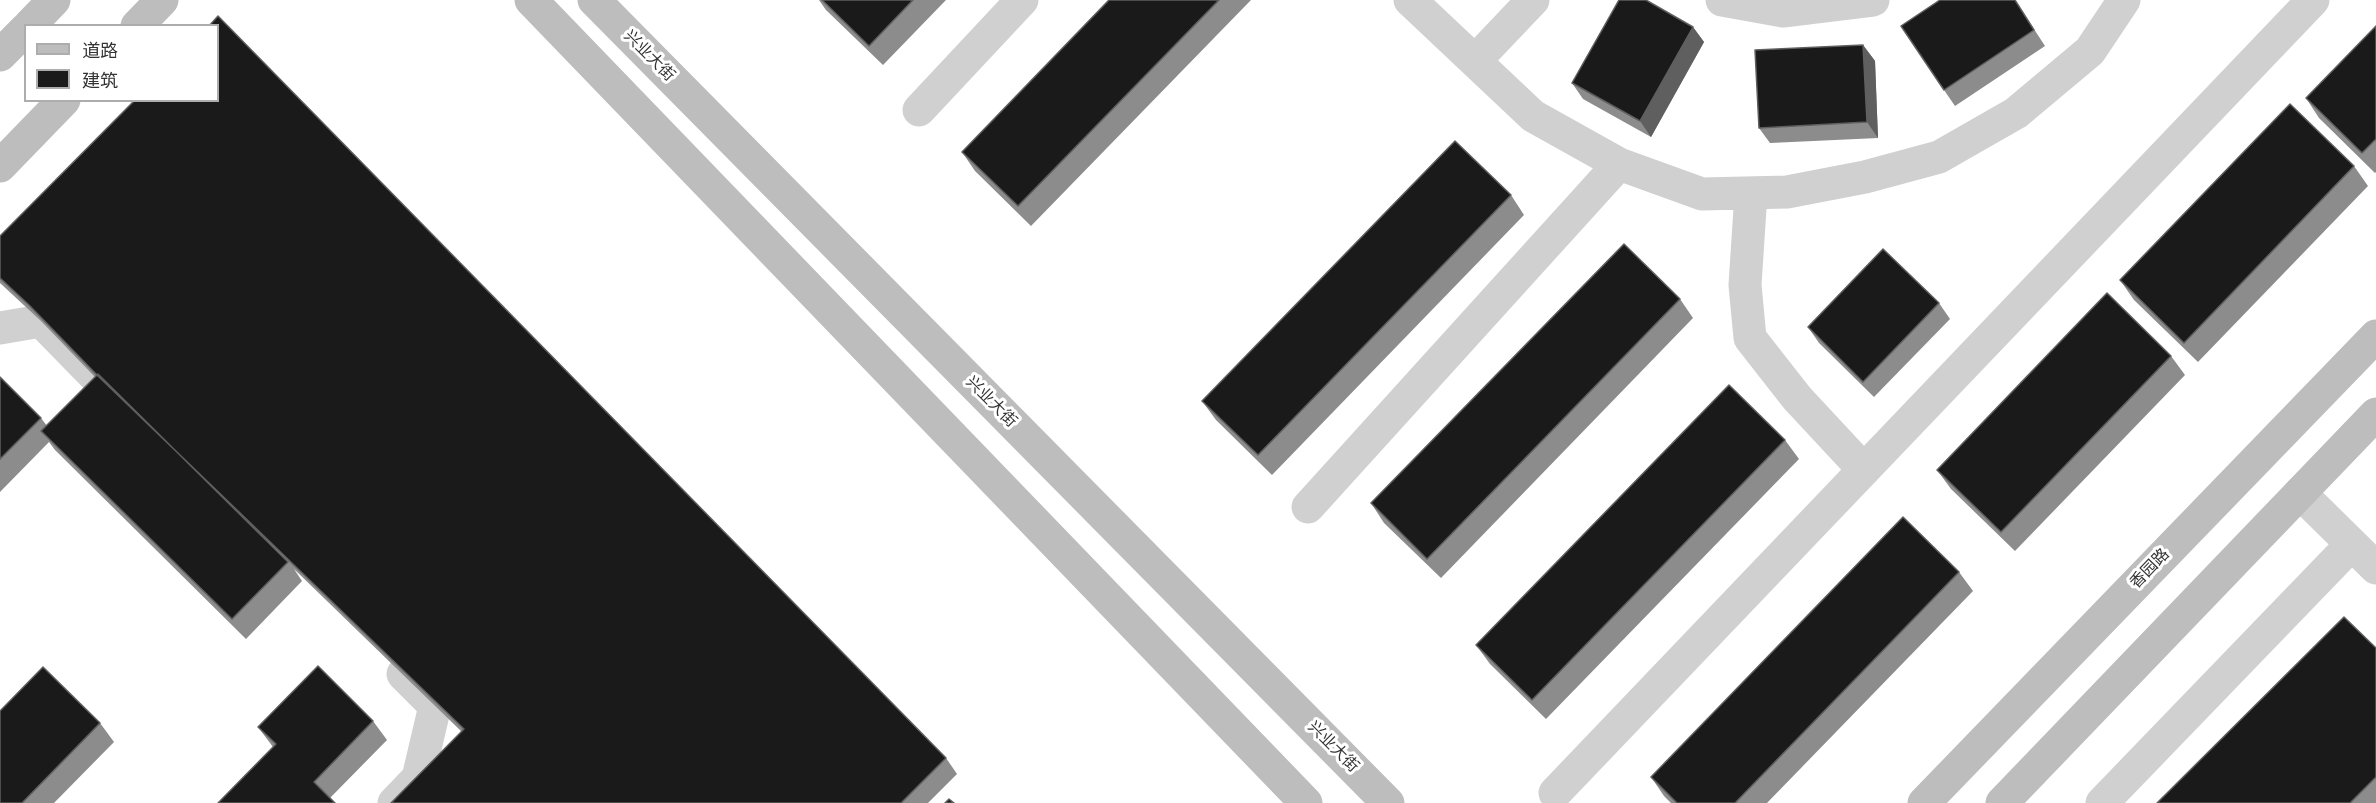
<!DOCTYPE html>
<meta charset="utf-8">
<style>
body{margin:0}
#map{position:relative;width:2376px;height:803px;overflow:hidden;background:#fff;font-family:Arial,"Noto Sans SC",sans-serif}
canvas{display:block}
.legend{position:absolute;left:24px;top:24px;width:195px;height:78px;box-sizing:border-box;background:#fff;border:2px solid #adadad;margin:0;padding:8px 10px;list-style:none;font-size:18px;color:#333}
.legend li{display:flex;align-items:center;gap:12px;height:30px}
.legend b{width:30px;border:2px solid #adadad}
</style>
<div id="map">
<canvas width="2376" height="803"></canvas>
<ul class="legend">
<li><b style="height:8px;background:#bdbdbd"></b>道路</li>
<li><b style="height:16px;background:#1a1a1a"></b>建筑</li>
</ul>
</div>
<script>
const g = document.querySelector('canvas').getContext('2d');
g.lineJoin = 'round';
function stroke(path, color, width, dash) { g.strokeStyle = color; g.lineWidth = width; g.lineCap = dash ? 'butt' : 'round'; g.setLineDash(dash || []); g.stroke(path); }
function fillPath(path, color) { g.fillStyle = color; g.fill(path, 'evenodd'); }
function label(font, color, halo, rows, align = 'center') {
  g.font = font + ' Arial,"Noto Sans SC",sans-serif'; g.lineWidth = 6; g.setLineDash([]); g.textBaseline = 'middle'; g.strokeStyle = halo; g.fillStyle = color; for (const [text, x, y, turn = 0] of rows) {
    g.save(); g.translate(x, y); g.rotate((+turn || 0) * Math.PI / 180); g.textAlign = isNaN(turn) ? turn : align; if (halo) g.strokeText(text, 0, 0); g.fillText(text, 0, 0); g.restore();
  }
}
stroke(new Path2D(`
 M1410 0 1533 116 1619 164 1702 194 1787 192 1865 177 1939 157 2016 113 2090 51 2124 0
 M1722 0 1783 11 1873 0
 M1475 61 1533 0
 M919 110 1022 0
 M1751 193 1745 285 1750 338 1797 398 1864 470
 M0 328 41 321 126 408
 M2300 493 2376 568
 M1308 507 1619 164
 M1555 793 2313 0
 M394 803 418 778 435 706 403 674
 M2102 803 2352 544`), '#d0d0d0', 33);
stroke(new Path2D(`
 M531 0 1306 803
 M594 0 1388 803
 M29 26 54 0
 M137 26 162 0
 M0 55 26 29
 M0 166 64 100
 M1924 803 2376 336
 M2002 803 2376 414`), '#bdbdbd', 33);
fillPath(new Path2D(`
 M819 0H946L883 65 826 10Z
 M1109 0H1251L1031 226 975 171 962 152Z
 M2015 0 2045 46 1955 106 1944 90Z
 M2376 26V172L2375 173 2319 118 2306 98Z
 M1693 27 1704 42 1651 137 1583 99 1572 83Z
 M1863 45 1875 61 1878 138 1770 143 1759 128Z
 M2354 166 2368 186 2198 362 2134 300 2120 280Z
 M1511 195 1524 215 1272 475 1216 420 1202 401Z
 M0 236 946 758 957 774 928 803H391L462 732 294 569 302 581 246 639 55 450 49 442 0 492V377L41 418 47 426 95 377 41 321 0 283Z
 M1680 299 1693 318 1441 578 1384 523 1371 503Z
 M1939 303 1950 319 1874 397 1819 343 1808 327Z
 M2171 356 2185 375 2015 551 1951 489 1937 470Z
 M1785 440 1799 459 1546 719 1490 664 1476 645Z
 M1959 572 1973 591 1767 803H1671L1664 796 1651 777Z
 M2376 648V803H2157Z
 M373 721 387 740 330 798 273 747 258 727Z
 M100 723 114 742 54 803H0Z`), '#8c8c8c');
fillPath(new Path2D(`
 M1693 27 1704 42 1651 137 1640 121Z
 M1863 45 1875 61 1878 138 1867 122Z`), '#5f5f5f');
const building = new Path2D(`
 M822 0H913L869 46Z
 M1109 0H1219L1018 206 962 152Z
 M1619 0H1646L1693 27 1640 121 1572 83Z
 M1940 0H2015L2034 30 1944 90 1901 26Z
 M218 16 946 758 901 803H391L464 729 97 375 30 306 0 278V236L135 100H218V26H209Z
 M2376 26V139L2362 153 2306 98Z
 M1863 45 1867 122 1759 128 1755 50Z
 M2290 104 2354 166 2184 343 2120 280Z
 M1455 141 1511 195 1258 455 1202 401Z
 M1624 244 1680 299 1427 559 1371 503Z
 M1883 249 1939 303 1863 382 1808 327Z
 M2107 293 2171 356 2001 532 1937 470Z
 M98 374 288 562 232 619 41 431Z
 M0 377 41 418 0 459Z
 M1729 385 1785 440 1532 700 1476 645Z
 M1903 517 1959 572 1735 803H1677L1651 777Z
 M2344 617 2376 648V777L2350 803H2157Z
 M318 666 373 721 314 782 335 803H218L276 744 258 727Z
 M43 667 100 723 22 803H0V711Z
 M949 799 954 803H945Z`);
fillPath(building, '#1a1a1a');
stroke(building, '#5f5f5f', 1.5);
label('16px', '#333', '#fff', [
 ["兴业大街",649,56,45],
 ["兴业大街",991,402,45],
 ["香园路",2150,569,-46],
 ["兴业大街",1333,747,45]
]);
</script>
